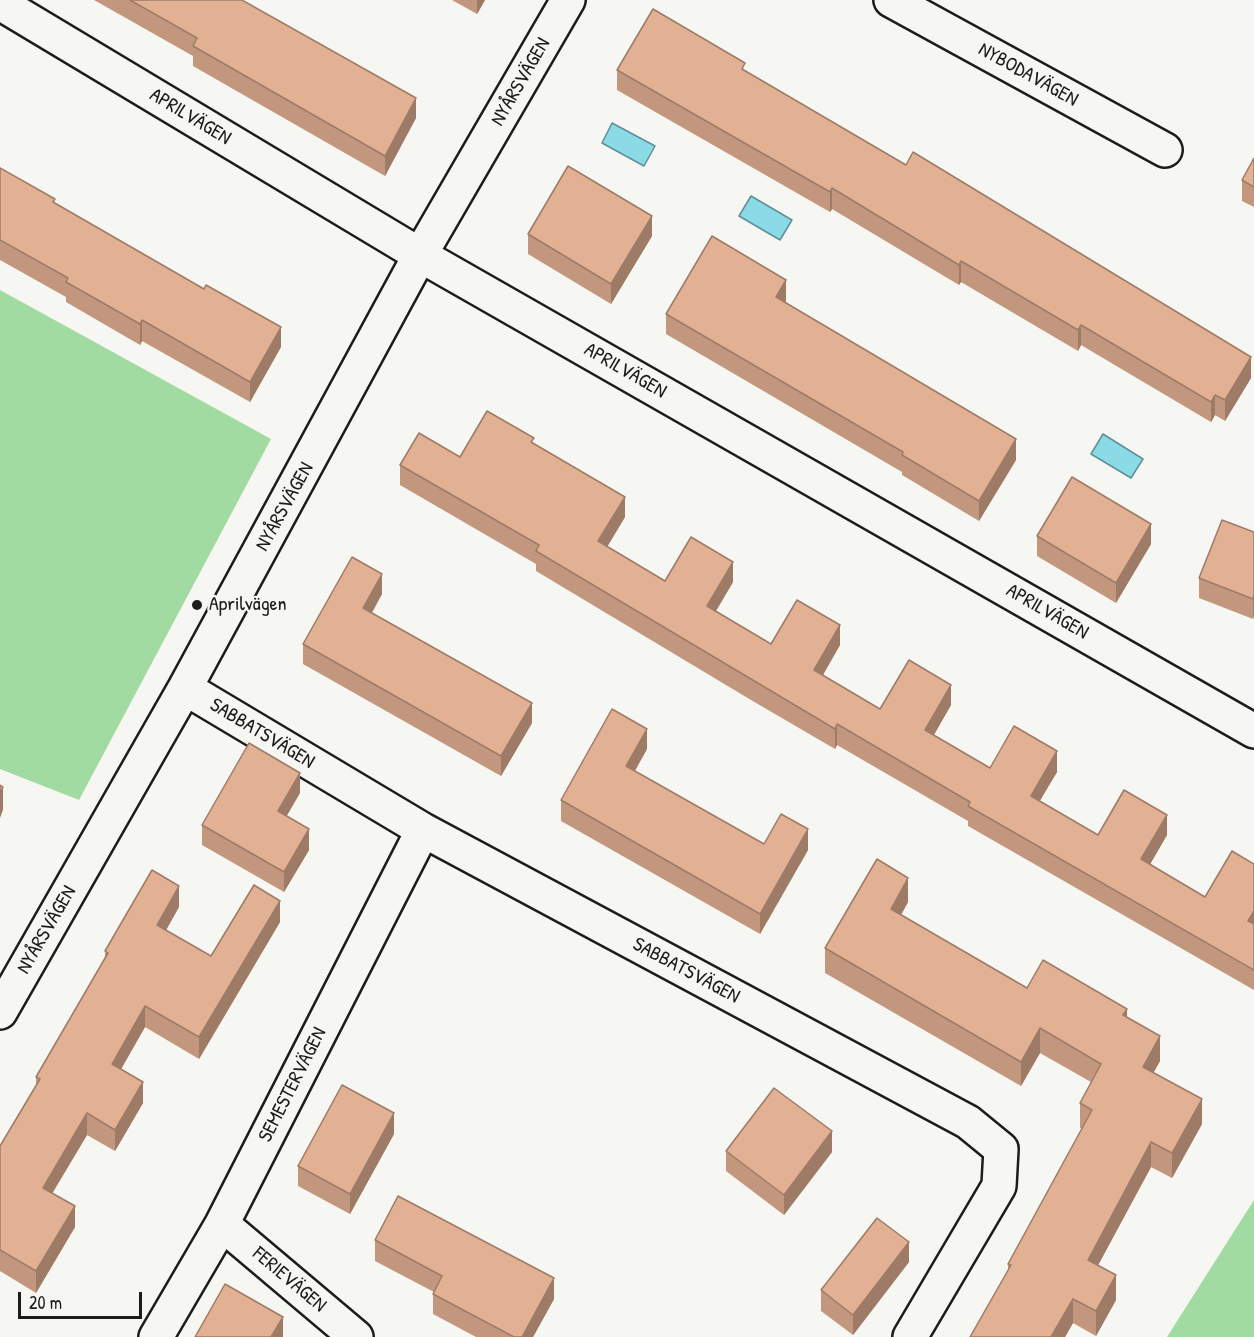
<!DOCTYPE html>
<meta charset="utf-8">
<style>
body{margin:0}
#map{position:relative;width:1254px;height:1337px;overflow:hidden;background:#f6f6f2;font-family:"Patrick Hand",sans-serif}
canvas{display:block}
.scale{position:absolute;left:18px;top:1292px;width:124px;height:27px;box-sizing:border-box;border:3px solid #1c1c1c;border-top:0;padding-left:8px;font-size:18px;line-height:21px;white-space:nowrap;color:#1c1c1c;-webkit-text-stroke:4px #f6f6f2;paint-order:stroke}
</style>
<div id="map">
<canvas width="1254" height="1337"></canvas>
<div class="scale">20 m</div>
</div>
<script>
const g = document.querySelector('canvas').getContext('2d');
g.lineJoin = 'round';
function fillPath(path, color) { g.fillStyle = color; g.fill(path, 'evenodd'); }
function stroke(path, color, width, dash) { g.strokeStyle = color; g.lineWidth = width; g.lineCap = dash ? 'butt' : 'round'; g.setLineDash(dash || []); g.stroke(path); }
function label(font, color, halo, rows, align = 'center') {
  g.font = font + ' "Patrick Hand",sans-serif'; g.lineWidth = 4.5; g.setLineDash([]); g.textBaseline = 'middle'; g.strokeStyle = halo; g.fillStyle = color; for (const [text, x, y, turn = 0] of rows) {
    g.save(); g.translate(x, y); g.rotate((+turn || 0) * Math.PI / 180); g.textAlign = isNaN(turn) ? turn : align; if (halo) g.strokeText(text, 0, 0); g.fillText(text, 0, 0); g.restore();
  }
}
fillPath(new Path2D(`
 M0 290 271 439 79 800 0 769Z
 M1254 1200V1337H1167Z`), '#a1dba1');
const water = new Path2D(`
 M612 123 655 146 644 166 602 143Z
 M751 196 792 220 780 240 739 216Z
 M1103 434 1143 459 1131 478 1091 454Z`);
fillPath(water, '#8bdbe7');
stroke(water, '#5f8f96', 1.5);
const minor = new Path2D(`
 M891 0 1165 150
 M0 3 420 255 1254 731
 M185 688 423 830 968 1122 1001 1149 999 1186 910 1337
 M0 1012 185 688 420 255 568 0
 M222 1224 356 1337
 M156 1337 222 1224 423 830`);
stroke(minor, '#1c1c1c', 38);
stroke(minor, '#f6f6f2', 33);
fillPath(new Path2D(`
 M94 0H242L416 118 385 176 193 66V56Z
 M452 0H485L477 14Z
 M617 70 745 71 1251 378 1225 421 1215 415 1211 422 1081 345 1078 351 961 282 959 285 832 209 830 212 617 90Z
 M1254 158V207L1242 201V180Z
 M0 168 281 347 250 402 142 341 140 345 66 302V297L0 260Z
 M528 234 652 236 611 304 528 254Z
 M786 301 785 302 1016 460 979 521 902 475V472L666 334V314Z
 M534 443 625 517 607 547 665 581 733 582 716 611 771 644 840 645 822 675 880 709 951 705 934 735 990 768 1057 772 1039 801 1098 835H1167L1150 864 1205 897 1254 864V990L968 826V821L837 745 835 749 751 700 536 571V564L400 485V465L460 457Z
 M1254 532V615L1253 619 1199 598V578Z
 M1037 536 1151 544 1116 603 1037 556Z
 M382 594 372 613 532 723 501 776 303 664V644Z
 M647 749 635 771 764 844 808 850 760 934 561 821V800Z
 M300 793 286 816 309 850 284 892 202 845V825Z
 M908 902 901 915 1027 988 1127 1018 1160 1061 1153 1073 1202 1124 1172 1178 1151 1167 1098 1265 1116 1300 1096 1336 1073 1323 1065 1337H970L1008 1271V1264L1082 1129 1080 1128V1103L1091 1082 1040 1053 1021 1086 825 973V948Z
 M179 907 166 930 211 956 280 922 199 1059 145 1027 121 1069 143 1103 115 1151 87 1135 52 1193 75 1227 36 1293 0 1271V1146L36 1085V1077L105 960V951Z
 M394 1134 350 1214 298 1186V1166Z
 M726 1151 832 1152 784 1215 726 1171Z
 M375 1240 554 1299 533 1337H476L433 1314V1294L434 1292 375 1261Z
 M909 1262 853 1335 821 1311V1290Z`), '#c2977e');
fillPath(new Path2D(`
 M477 0H485L477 14Z
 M416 98V118L385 176V156Z
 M832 188V209L830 212V192Z
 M652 216V236L611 304V284Z
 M961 261V282L959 285V265Z
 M786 280V301L776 318V297Z
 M142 320V341L140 345V324Z
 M1081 325V345L1078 351V330Z
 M281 327V347L250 402V382Z
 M1251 357V378L1225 421V400Z
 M1215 395V415L1211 422V402Z
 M1016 439V460L979 521V501Z
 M625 497V517L598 562V541Z
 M1151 524V544L1116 603V583Z
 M733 562V582L707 626V606Z
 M382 574V594L363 628V608Z
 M1254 595V615L1253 619V599Z
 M840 625V645L814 691V670Z
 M951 685V705L925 750V730Z
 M532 703V723L501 776V756Z
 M837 724V745L835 749V729Z
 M647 729V749L626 786V766Z
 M1057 751V772L1031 816V796Z
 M300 773V793L278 831V811Z
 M3 787V810L0 818V794Z
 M1167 815V835L1141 880V859Z
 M309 829V850L284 892V872Z
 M808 829V850L760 934V914Z
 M908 878V902L891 933V909Z
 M179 886V907L157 946V925Z
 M280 901V922L199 1059V1037Z
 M1254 911V931L1248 921Z
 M145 1006V1027L112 1085V1064Z
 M1127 1009V1033L1123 1015Z
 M1040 1028V1053L1021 1086V1062Z
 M1160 1036V1061L1143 1092V1067Z
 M143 1082V1103L115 1151V1130Z
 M1202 1099V1124L1172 1178V1153Z
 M87 1113V1135L43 1209V1188Z
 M394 1113V1134L350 1214V1194Z
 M832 1131V1152L784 1215V1195Z
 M1151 1142V1167L1088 1284V1260Z
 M75 1206V1227L36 1293V1271Z
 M909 1242V1262L853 1335V1315Z
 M1116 1275V1300L1096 1336V1311Z
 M554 1278V1299L533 1337H522Z
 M1073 1299V1323L1065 1337H1051Z
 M283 1317V1337H271Z`), '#9e7b67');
const building = new Path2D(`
 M130 0H242L416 98 385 156 193 46 197 38Z
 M653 9 745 63 742 69 906 165 913 152 1251 357 1225 400 1215 395 1211 402 1081 325 1078 330 961 261 959 265 832 188 830 192 617 70Z
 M1254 158V187L1242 180Z
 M568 166 652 216 611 284 528 234Z
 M0 168 55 199 53 202 204 289 206 285 281 327 250 382 142 320 140 324 66 282 68 278 0 240Z
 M712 236 786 280 776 297 1016 439 979 501 902 455 903 452 666 314Z
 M487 411 534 438 531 442 625 497 598 541 665 581 691 537 733 562 707 606 771 644 797 600 840 625 814 670 880 709 909 660 951 685 925 730 990 768 1014 726 1057 751 1031 796 1098 835 1124 790 1167 815 1141 859 1205 897 1232 851 1254 864V911L1248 921 1254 924V970L968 806 970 802 837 724 835 729 751 679 536 551 539 545 400 465 419 433 460 457Z
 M1072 477 1151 524 1116 583 1037 536Z
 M1222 520 1254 532V595L1253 599 1199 578Z
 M352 557 382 574 363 608 532 703 501 756 303 644Z
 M612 709 647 729 626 766 764 844 781 814 808 829 760 914 561 800Z
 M249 743 300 773 278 811 309 829 284 872 202 825Z
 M0 785 3 787 0 794Z
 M877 859 908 878 891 909 1027 988 1043 960 1127 1009 1123 1015 1160 1036 1143 1067 1202 1099 1172 1153 1151 1142 1088 1260 1116 1275 1096 1311 1073 1299 1051 1337H970L1011 1265 1008 1264 1092 1110 1080 1103 1101 1064 1040 1028 1021 1062 825 948Z
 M152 870 179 886 157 925 211 956 254 885 280 901 199 1037 145 1006 112 1064 143 1082 115 1130 87 1113 43 1188 75 1206 36 1271 0 1250V1146L40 1079 36 1077 108 953 105 951Z
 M342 1085 394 1113 350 1194 298 1166Z
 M774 1088 832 1131 784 1195 726 1151Z
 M398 1196 554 1278 522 1337H514L433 1294 442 1276 375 1240Z
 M877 1218 909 1242 853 1315 821 1290Z
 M225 1284 283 1317 271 1337H195Z`);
fillPath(building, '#e2b093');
stroke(building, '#9e7b67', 1.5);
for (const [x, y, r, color] of [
 [197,605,6,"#1c1c1c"]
]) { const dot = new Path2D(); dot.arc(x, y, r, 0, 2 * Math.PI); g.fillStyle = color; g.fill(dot); stroke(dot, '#f6f6f2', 2); }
label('20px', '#1c1c1c', '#f6f6f2', [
 ["NYBODAVÄGEN",1028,75,29],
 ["NYÅRSVÄGEN",521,82,-60],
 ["APRILVÄGEN",190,117,31],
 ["APRILVÄGEN",625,371,30],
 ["NYÅRSVÄGEN",285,507,-61],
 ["APRILVÄGEN",1047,612,30],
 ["SABBATSVÄGEN",262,734,31],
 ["NYÅRSVÄGEN",47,930,-60],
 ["SABBATSVÄGEN",686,971,28],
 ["SEMESTERVÄGEN",293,1085,-63],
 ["FERIEVÄGEN",289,1280,40]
]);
label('20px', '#1c1c1c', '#f6f6f2', [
 ["Aprilvägen",209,605]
], 'left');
</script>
